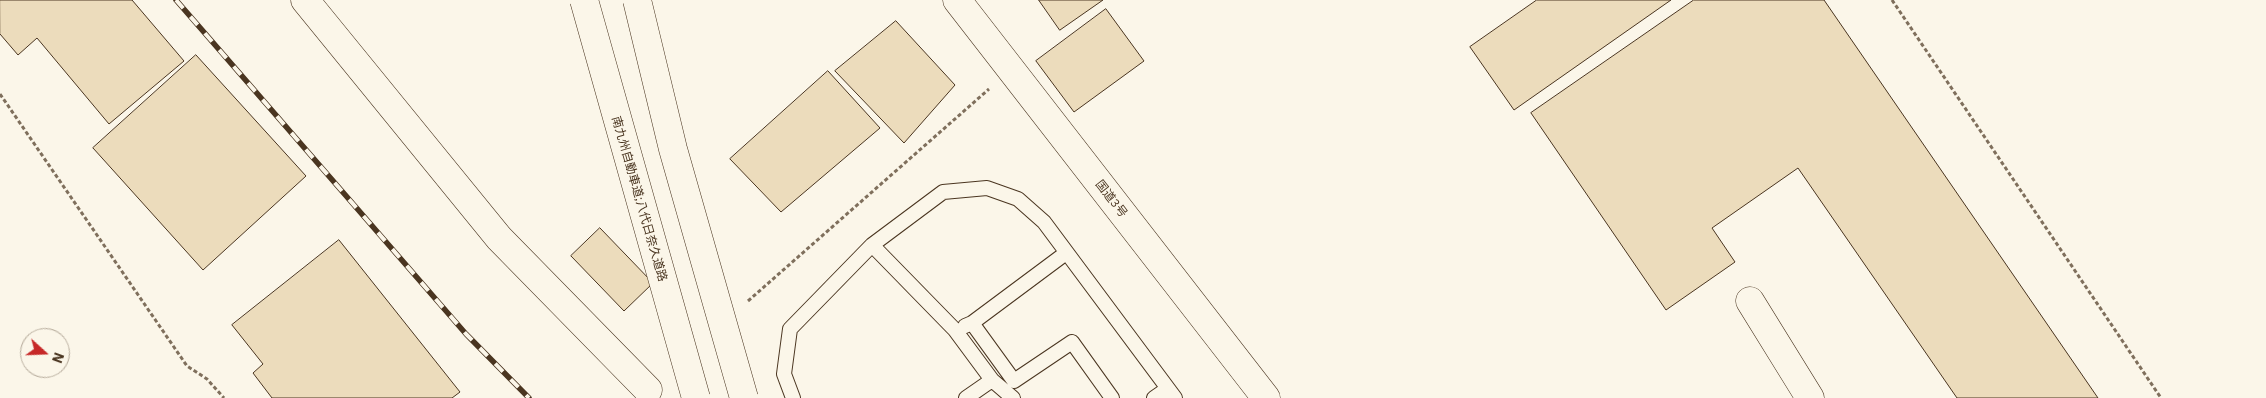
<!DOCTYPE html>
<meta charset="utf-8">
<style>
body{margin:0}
#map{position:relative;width:2266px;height:398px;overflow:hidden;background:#fbf6e9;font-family:"IBM Plex Sans",sans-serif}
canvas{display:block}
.north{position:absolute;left:20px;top:328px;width:50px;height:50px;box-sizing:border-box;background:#fbf6e9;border:1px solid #b4a999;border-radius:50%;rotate:110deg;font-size:14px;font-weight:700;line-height:20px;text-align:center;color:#4a3520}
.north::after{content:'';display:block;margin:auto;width:18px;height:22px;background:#c62828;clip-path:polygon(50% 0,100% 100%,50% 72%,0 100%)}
</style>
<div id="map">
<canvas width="2266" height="398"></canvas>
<div class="north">N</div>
</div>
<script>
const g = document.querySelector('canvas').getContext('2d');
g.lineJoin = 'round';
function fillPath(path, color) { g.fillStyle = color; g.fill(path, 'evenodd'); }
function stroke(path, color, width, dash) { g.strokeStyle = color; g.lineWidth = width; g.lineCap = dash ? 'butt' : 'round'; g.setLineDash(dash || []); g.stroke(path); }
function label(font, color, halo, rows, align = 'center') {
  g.font = font + ' "IBM Plex Sans","Noto Sans JP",sans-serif'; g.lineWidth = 4; g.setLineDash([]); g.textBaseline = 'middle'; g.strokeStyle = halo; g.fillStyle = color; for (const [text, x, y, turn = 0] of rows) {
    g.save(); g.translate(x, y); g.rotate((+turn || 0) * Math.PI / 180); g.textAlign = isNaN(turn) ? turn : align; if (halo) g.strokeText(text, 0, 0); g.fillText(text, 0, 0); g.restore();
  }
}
const building = new Path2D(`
 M0 0H132L184 61 109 124 37 38 18 55 0 34Z
 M1039 0H1103L1060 30Z
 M1537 0H1671L1514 110 1470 47Z
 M1694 0H1824L2098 398H1957L1798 168 1712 228 1735 262 1666 310 1531 113Z
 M1106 9 1144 61 1074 112 1036 61Z
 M896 21 955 85 904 143 835 71Z
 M196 55 306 176 203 270 93 148Z
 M828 71 880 128 781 212 730 159Z
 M600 228 653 283 624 311 571 256Z
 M339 240 460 392 452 398H272L253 373 263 364 232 325Z`);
fillPath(building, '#ecdcbc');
stroke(building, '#4a3520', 1);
const lane = new Path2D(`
 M872 245 955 330 992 380 1013 398
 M972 323 1014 381 1072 342 1112 398
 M965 326 972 323 1066 253
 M793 398 784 374 790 329 872 245 943 192 987 188 1018 199 1044 222 1175 398
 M966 398 992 380
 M1154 398 1167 389`);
const street = new Path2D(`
 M305 0 499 238 648 390
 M1750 301 1810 398`);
const highway = new Path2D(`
 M957 0 1266 398`);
stroke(lane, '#4a3520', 16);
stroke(street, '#4a3520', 29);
stroke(highway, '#4a3520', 29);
stroke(new Path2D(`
 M1892 0 2161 398
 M0 94 187 366 207 379 224 398
 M748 301 989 89`), '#7f6f5c', 3, [4, 2.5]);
stroke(lane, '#fbf6e9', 14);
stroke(street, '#fbf6e9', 28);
stroke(highway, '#fbf6e9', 28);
const rail = new Path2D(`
 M176 0 466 334 529 398`);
stroke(rail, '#4a3520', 5.5);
stroke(rail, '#fbf6e9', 4, [11]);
const highwayBridge = new Path2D(`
 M584 0 696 398
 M637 0 673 149 744 398`);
stroke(highwayBridge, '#4a3520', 29, []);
stroke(highwayBridge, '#fbf6e9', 28);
label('12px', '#4a3520', '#fbf6e9', [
 ["南九州自動車道;八代日奈久道路",639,199,74],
 ["国道3号",1111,199,52]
]);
</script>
